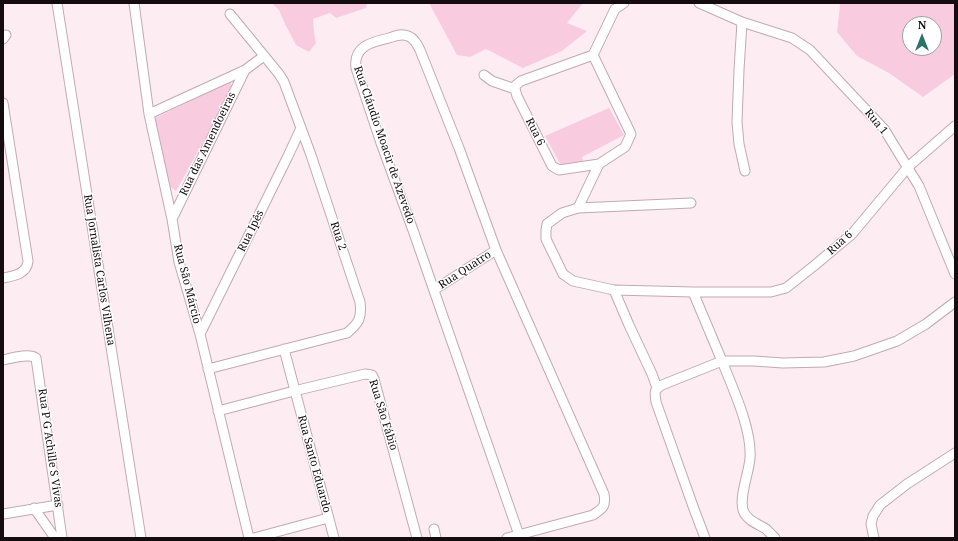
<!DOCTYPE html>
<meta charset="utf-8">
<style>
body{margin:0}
#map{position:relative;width:958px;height:541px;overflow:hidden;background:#fdedf3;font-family:"Noto Serif",serif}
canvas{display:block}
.frame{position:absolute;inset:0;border:4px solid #140c0f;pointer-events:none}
.north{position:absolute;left:902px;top:16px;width:40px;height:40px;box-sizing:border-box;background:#fff;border:1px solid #a19e9f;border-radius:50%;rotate:0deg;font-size:11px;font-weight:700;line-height:16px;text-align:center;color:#140c0f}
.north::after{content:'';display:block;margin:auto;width:14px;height:18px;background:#2c7369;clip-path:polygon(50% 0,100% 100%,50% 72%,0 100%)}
</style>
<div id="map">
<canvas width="958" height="541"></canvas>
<div class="frame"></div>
<div class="north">N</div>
</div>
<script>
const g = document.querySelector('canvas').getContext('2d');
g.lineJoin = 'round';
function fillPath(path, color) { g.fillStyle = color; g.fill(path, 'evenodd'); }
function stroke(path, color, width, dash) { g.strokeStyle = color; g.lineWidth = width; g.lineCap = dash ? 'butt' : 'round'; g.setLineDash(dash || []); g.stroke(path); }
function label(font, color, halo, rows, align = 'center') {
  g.font = font + ' "Noto Serif",serif'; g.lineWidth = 3; g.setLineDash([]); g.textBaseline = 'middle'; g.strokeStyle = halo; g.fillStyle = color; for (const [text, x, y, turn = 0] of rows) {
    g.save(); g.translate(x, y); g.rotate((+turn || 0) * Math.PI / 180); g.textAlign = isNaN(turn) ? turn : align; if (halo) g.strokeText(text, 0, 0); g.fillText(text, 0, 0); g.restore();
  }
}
fillPath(new Path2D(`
 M272 3H367L366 8 336 18 330 13 313 19 314 32 316 43 309 52 296 45 285 24 279 10Z
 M429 3H583L567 23 587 31 562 51 523 68 486 49 470 57 457 55Z
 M838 3H955V74L923 97 889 73 857 56 837 32 840 5ZM910 24H934V48H910Z
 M231 82V92L176 191 169 186 155 126V118Z
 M609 108 624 135 582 157 583 161 563 169 545 136Z`), '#f8cbde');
const minor = new Path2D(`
 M57 3 141 538
 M134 3 149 114 172 219 179 262 200 334 249 538
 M699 3 742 22 792 38 810 50 884 129 919 186 955 274
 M742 22 739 70 737 122 739 144 745 171
 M3 39 6 35
 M593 55 521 81 516 85 515 89 517 96 552 166 559 170 599 164 578 208 562 213 547 224 546 230V239L563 274 573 281 614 290 693 292H771L786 288 815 265 852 234 908 167 955 126
 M484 75 492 81 515 89
 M3 103 28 261C27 274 14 276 3 278
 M149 114 245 70 264 56
 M599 164 625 147 631 134 593 55 615 9 624 3
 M578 208 691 203
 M172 219 245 70
 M434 290 496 250
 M614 290 629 325 652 374 657 388
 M693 292 722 361H754L783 363 824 362 854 356 897 341 926 324 955 302
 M200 334 288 156 301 128
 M284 349 334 538
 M3 360C12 358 29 353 36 358L62 538
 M208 369 347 333C359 323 362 318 360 302L311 155 284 82 279 74 230 14
 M218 411 294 391 365 374 372 375 374 379 417 538
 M34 508 55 538
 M3 514 58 505
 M434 529 436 538
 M254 538 328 518
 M507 538 593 515C603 508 606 507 604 494L496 250 459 148 420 50C417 44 414 38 408 36 401 33 395 36 389 38 372 42 353 46 356 68L381 143 414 233 519 535
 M705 538 694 509 656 402C655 393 653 390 662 385L722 361C733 389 752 429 750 458 749 473 739 496 743 510 746 520 758 524 766 529 769 532 772 535 775 538
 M874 538 871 524 873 516 880 505 907 484 955 453`);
stroke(minor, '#c2a9b3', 11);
stroke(minor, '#fff', 9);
label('11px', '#140c0f', '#fff', [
 ["Rua 1",876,122,50],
 ["Rua 6",535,132,63],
 ["Rua das Amendoeiras",208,144,-64],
 ["Rua Cláudio Moacir de Azevedo",384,145,71],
 ["Rua Ipês",251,231,-64],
 ["Rua 2",338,236,72],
 ["Rua 6",840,243,-42],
 ["Rua Jornalista Carlos Vilhena",99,270,81],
 ["Rua Quatro",465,270,-33],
 ["Rua São Márcio",187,284,76],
 ["Rua São Fábio",383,415,73],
 ["Rua P G Achille S Vivas",50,448,82],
 ["Rua Santo Eduardo",314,464,75]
]);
</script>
